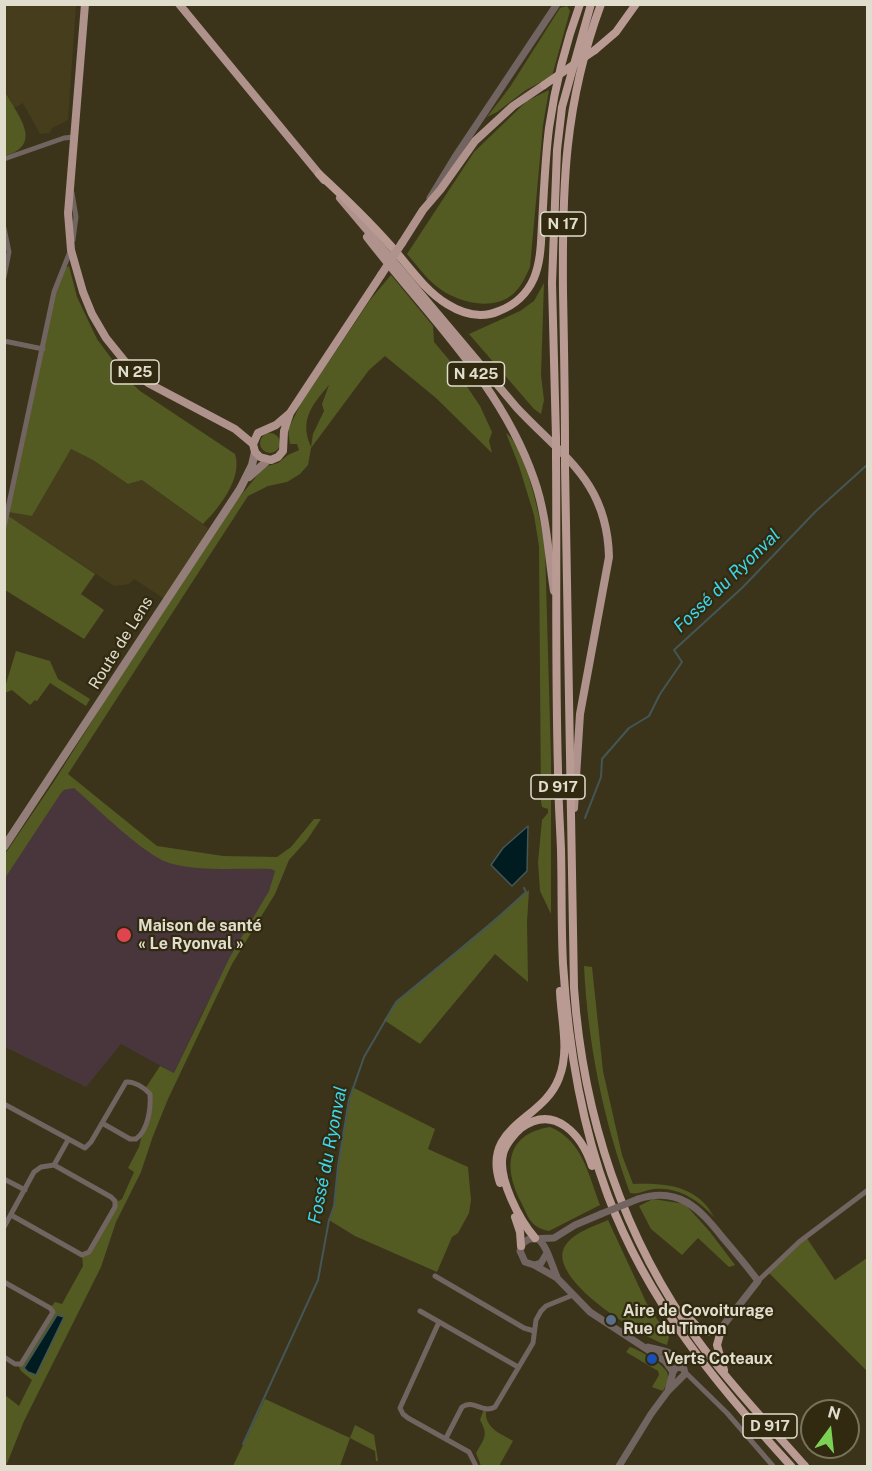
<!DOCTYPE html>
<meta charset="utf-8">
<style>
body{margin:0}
#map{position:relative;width:872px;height:1471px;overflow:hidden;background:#3b341a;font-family:"Public Sans",sans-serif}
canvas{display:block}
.frame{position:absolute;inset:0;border:6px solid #e1ddcd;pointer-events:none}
.north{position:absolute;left:800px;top:1399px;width:60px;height:60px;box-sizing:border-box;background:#312a10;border:2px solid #77725c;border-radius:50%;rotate:15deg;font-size:16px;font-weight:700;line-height:24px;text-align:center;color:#e1ddcd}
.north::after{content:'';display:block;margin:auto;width:21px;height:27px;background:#7cd155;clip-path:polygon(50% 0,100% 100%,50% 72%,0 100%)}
</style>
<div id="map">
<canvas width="872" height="1471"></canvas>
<div class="frame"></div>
<div class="north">N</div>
</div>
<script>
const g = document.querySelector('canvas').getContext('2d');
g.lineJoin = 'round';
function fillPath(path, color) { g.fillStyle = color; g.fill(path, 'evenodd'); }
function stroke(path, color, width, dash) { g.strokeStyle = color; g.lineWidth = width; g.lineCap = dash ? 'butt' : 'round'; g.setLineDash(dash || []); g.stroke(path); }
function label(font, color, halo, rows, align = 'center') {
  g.font = font + ' "Public Sans",sans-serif'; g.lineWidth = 4.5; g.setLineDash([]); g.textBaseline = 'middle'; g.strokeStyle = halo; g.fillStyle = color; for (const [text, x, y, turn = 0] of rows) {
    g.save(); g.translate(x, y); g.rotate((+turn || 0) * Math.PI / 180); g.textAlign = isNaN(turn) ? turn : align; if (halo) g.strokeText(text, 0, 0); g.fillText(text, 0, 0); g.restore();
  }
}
fillPath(new Path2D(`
 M4 5H76L68 120 52 128 50 133 40 134 23 103 14 108 5 90Z
 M71 449 93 460 128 484 142 480 208 528 189 566 166 600 134 579 129 584 114 586 7 515 8 512 32 516Z`), '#463d1c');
fillPath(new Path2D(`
 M74 788 132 838 197 868 271 869 275 871 269 891 202 1013 174 1073 121 1044 86 1087 5 1047 4 878 61 793 64 790Z`), '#49363d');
fillPath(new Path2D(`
 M567 6 570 11 552 76 526 90 497 112 487 117 510 87 560 8Z
 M4 90C17 115 45 144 5 156Z
 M549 90 543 125 530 267C525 278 520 290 509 297 488 311 453 301 435 285 425 277 416 264 407 254L474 152 527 101Z
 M69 266 77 297 97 339 125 377 140 391 235 454C243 478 219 508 203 524L142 480 128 484 93 460 71 449 32 516 8 512 54 292 64 268Z
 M391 275 433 326 434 342 450 361 480 406 492 432 489 441 492 453 436 398 385 356 369 370 311 448 308 465 300 474 287 482 268 486 248 496 68 774 157 846 223 856 277 857 291 847 314 819H321L307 840 289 860 275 894 232 964 168 1099 153 1136 141 1172 116 1222 101 1267 24 1421 6 1466H4L5 1395 19 1406 32 1380 21 1371 18 1365 52 1316 50 1308 55 1302 62 1304 83 1266 82 1255 87 1254 115 1203 122 1199 134 1172 128 1168 139 1147 151 1098 145 1089 160 1066 174 1073 230 957 269 891 275 871 271 869C238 868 202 872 169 863 144 855 96 807 74 788L64 790 61 793 5 878V854L53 783 113 688 238 499 264 467 278 463 288 455 299 450 297 444H290L288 430 300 405 370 300ZM329 385 322 404 324 411 313 434 311 447C299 420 312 405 329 385Z
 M544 283 541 375 544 400 541 414 534 409 469 334 520 311 534 301Z
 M260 443a10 10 0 1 1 20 0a10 10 0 1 1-20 0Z
 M506 433C526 447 541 522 545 547L551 759V914L540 891 538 862 542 820 548 813V809L542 807 541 802 539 546 534 515 519 466Z
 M7 515 95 574 81 594 104 610 84 639 5 590 4 527Z
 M16 651 50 661 58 679 90 699 86 706 50 683 37 701 35 700 30 705 12 690 5 693V687Z
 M529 890 527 922 528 982 495 954 420 1044 384 1020 396 1002Z
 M584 966 592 967 603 1071 622 1155 633 1184C665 1183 697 1185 714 1217 698 1200 679 1187 654 1189 645 1190 638 1195 630 1193 603 1119 588 1045 584 966Z
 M352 1087 435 1129 428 1149 468 1167 471 1200 469 1213 458 1233 452 1237 437 1272 355 1236 329 1220 334 1206 338 1166Z
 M550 1127C583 1141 588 1174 600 1205L549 1231C530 1227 529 1218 521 1202 503 1167 506 1134 550 1127Z
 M653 1199 685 1204 710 1232 735 1265 729 1267 698 1238 682 1255 651 1229 639 1206Z
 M608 1220 647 1304 669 1337 667 1345C641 1337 545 1278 565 1246 574 1232 593 1227 608 1220Z
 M806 1237 835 1280 867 1258V1371L768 1272Z
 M630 1347C638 1349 663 1364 667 1372 670 1380 666 1385 663 1391L652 1387 659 1375 658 1371 626 1352Z
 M265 1399 350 1438 355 1425 374 1435 378 1461H376L375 1451 350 1438 340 1466H233Z
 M484 1409 486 1410C484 1428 500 1433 513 1441L499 1466H481L476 1453C484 1439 489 1435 480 1420Z`), '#535b23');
const water = new Path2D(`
 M528 826 527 871 512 886 491 865 503 848Z
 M57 1315 64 1317 36 1375 28 1372 24 1368Z`);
fillPath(water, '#001c21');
stroke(water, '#445655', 1.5);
stroke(new Path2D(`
 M585 818 601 777 602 759 629 728 649 716 660 694 682 662 674 650 742 588 816 511 868 464
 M243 1444 318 1280 329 1220 334 1206 338 1166 349 1100 364 1057 396 1002 492 923 526 892 524 888`), '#445655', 2);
stroke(new Path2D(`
 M4 159 64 138 74 137
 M72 193 76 217 73 240
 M4 228 9 252 4 277
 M4 341 43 349
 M4 527 54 292 71 249
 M4 1104 85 1148 91 1142 126 1082C134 1081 145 1088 150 1094 151 1109 148 1130 136 1139H130L102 1123
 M4 1179 25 1190
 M11 1215 82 1255 89 1252 115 1207V1201L111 1197 54 1165
 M4 1227 34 1172 41 1167 54 1165 68 1140
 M435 1276 524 1328 534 1331
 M758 1281 799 1242 868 1190
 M4 1282 50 1308 53 1312 21 1364H15L4 1357
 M420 1311 518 1367
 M439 1322 400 1408 403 1414 408 1418 469 1452 476 1466
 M685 1372 727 1413 773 1466
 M446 1438 462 1407C474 1399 482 1414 495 1407L533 1343 536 1320 541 1311 546 1306 573 1295`), '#726460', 5);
stroke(new Path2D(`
 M430 198 455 157 557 4
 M638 1199C679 1186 699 1208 723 1238 735 1252 747 1266 758 1281L722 1327
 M539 1240C547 1246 552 1266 557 1277
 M547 1253 541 1263 534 1265 525 1262 520 1251 523 1243 529 1239 554 1238 575 1225 601 1214
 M534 1265 557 1278 590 1312 665 1361 673 1372 668 1391
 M648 1347C662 1351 681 1352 684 1369
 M619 1466 651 1414 668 1391 685 1374 684 1369 680 1367 676 1368 673 1372`), '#726460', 7);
stroke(new Path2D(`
 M249 477 268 460
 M4 847 240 489 252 465 255 452`), '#947e79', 8);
stroke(new Path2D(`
 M85 4 68 213 71 250 83 292 92 314 106 338 131 369 148 383 235 429 253 444 255 452 260 457 271 460 278 457 283 451 284 431 290 413 381 275
 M179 4 324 180
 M340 198 517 408C564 458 607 481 609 557L580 714 574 808
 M367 237C426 314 502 385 534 479 547 516 548 553 554 591
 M402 243 423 210 441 189 475 141 513 106 544 85
 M253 444 258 433 276 425 290 413`), '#ae928b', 8);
stroke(new Path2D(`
 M595 50 616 32 636 4
 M319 174C344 197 368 220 390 245 408 265 424 290 447 304 463 314 481 319 499 311 515 305 527 294 534 278 541 261 541 242 542 224 544 192 545 160 549 128 555 86 565 45 580 4
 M556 438 552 283 557 150 562 107 591 4
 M565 448C565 396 564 344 563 292 562 188 564 104 601 4
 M556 457C557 561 555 665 558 770 558 797 560 823 561 850 562 888 561 926 563 964 568 1043 580 1121 608 1196 648 1302 716 1384 791 1466
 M565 466 574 988C583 1116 623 1238 699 1342 731 1386 770 1426 805 1466
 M500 1183C481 1125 543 1121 559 1078 570 1051 561 1019 560 991
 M515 1217 520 1232 521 1246
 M535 1238C520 1221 497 1178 503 1154 505 1145 514 1134 521 1128 555 1103 582 1136 592 1166
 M690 1319 701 1331 710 1332 722 1327
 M722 1327 717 1345 724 1370`), '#ba9b94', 8);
stroke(new Path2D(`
 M601 1214 638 1199`), '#726460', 7);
stroke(new Path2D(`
 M381 275 402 243`), '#ae928b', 8);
stroke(new Path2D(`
 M544 85 595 50
 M556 438V457
 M565 466V448`), '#ba9b94', 8);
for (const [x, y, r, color] of [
 [124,935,8,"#e0444e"],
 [611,1320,6,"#5c6f8a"],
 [652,1359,6,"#1a4fb4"]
]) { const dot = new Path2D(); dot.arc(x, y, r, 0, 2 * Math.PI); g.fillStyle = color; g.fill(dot); stroke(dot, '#312a10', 2); }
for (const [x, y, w] of [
 [563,224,45],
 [135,372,48],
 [476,374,57],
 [558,787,54],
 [770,1426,54]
]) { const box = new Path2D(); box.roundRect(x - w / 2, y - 12, w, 24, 4.5); g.fillStyle = '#312a10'; g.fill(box); stroke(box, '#e1ddcd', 1.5); }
label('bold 15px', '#e1ddcd', null, [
 ["N 17",563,224],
 ["N 25",135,372],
 ["N 425",476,374],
 ["D 917",558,787],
 ["D 917",770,1426]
]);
label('16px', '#e1ddcd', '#312a10', [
 ["Route de Lens",121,643,-58]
]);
label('bold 16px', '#e1ddcd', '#312a10', [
 ["Maison de santé",138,926],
 ["« Le Ryonval »",138,944],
 ["Aire de Covoiturage",623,1311],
 ["Rue du Timon",623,1329],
 ["Verts Coteaux",664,1359]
], 'left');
label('italic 18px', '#3cd6ed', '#312a10', [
 ["Fossé du Ryonval",727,581,-44],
 ["Fossé du Ryonval",328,1155,-79]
]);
</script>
